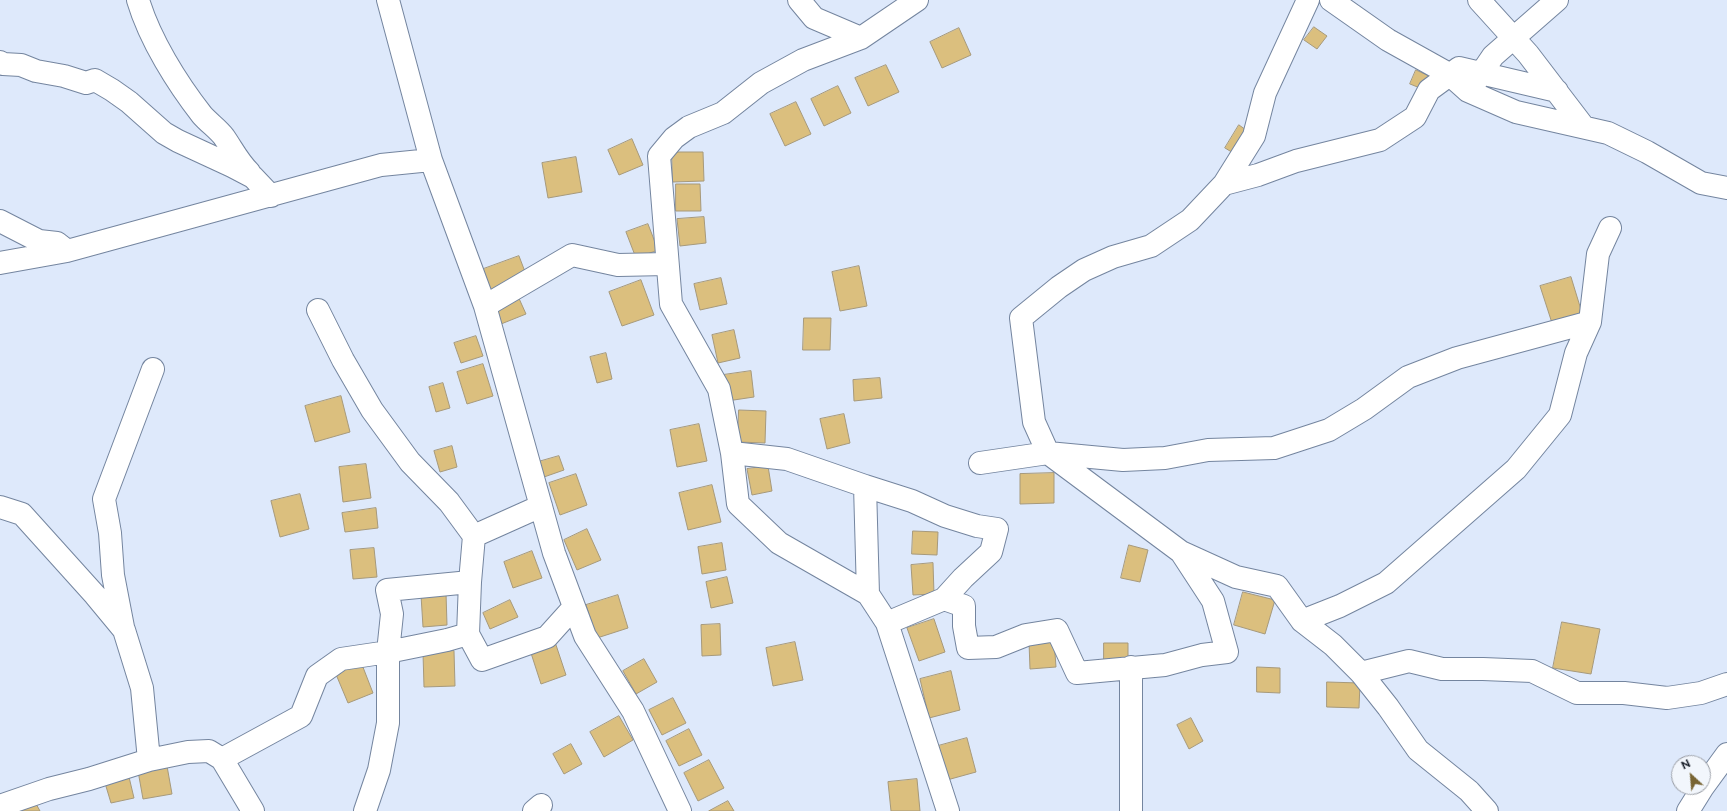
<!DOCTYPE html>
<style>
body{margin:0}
#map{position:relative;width:1727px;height:811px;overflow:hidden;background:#dee9fb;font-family:Raleway,sans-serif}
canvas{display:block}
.north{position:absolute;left:1671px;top:755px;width:40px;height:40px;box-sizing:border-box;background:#f2f6fc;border:1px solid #9a9ea6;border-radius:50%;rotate:334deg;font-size:11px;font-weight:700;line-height:16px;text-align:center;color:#151b26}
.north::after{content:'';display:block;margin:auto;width:14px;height:18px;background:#786433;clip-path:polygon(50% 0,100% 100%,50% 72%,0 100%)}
</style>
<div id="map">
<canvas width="1727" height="811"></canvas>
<div class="north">N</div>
</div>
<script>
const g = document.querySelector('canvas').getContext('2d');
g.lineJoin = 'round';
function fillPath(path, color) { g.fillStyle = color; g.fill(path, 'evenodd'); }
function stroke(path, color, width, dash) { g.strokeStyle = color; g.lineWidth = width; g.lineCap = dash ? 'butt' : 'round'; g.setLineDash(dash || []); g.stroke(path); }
const building = new Path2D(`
 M1314 27 1327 36 1317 49 1304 40Z
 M959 28 971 55 942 68 930 42Z
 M886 65 899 92 868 106 855 78Z
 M1416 70 1431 77 1425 90 1410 84Z
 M838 86 851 113 824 126 811 99Z
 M796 102 811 134 785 146 770 114Z
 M1239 125 1249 132 1235 154 1225 148Z
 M632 139 643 165 619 175 608 150Z
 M672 152H703L704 181 673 182Z
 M576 157 582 192 548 198 542 163Z
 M676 184H700L701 211H676Z
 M704 217 706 243 680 246 677 219Z
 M648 224 658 250 636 258 626 232Z
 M519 256 527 277 486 293 478 271Z
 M859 266 867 306 840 311 832 272Z
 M1571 277 1582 313 1552 323 1540 286Z
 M721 278 727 304 700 310 694 284Z
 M641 280 654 315 622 326 609 292Z
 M517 294 526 314 501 324 493 305Z
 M804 318H831L830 350H803Z
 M734 330 740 358 718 363 712 335Z
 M476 336 483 356 461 363 454 343Z
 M606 353 612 379 597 383 590 357Z
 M483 364 493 396 467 404 457 372Z
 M751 371 754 397 727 401 723 375Z
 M880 378 882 398 854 401 853 380Z
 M443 383 450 408 436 412 429 387Z
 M341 396 350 432 315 442 305 406Z
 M739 410 766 411 765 443 738 442Z
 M844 414 850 443 827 449 820 419Z
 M699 424 707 461 677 467 670 430Z
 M452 446 457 467 440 472 434 451Z
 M559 456 564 470 544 477 538 462Z
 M366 464 371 498 343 502 339 467Z
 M768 466 772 491 752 495 747 469Z
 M1054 473V503L1020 504V474Z
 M576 474 587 505 560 515 549 483Z
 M712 485 721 522 688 530 679 493Z
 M300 494 309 529 280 537 271 501Z
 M376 508 378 528 345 532 342 513Z
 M587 529 601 560 577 570 564 540Z
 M913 531 938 532 937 555 912 554Z
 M722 543 726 570 702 574 698 547Z
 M1129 545 1148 550 1140 582 1121 578Z
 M374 548 377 577 353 579 350 550Z
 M532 551 542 578 513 588 504 562Z
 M933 563 934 594 913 595 911 565Z
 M727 577 733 603 711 608 706 582Z
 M1243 592 1275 600 1265 634 1234 625Z
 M446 593 447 625 423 627 421 595Z
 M618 595 628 628 597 638 586 605Z
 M510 600 518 617 490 629 483 613Z
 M934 619 945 652 919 661 907 628Z
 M1562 622 1600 629 1591 674 1553 668Z
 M720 624 721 655 702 656 701 625Z
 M1054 640 1056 667 1030 669 1029 642Z
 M555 642 566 675 541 684 530 650Z
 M795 642 803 680 773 686 766 648Z
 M1104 643H1128V661H1104Z
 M454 651 455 686 424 687 423 653Z
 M644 659 657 682 636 694 623 671Z
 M361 662 373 693 348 703 335 672Z
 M1257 667 1280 668V693L1257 692Z
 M951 671 960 710 929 718 920 679Z
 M1327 682 1360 683 1359 708 1327 707Z
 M673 698 686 723 662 735 649 710Z
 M619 716 633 740 604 757 590 732Z
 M1191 718 1203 741 1189 749 1177 725Z
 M689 729 702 755 679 766 666 741Z
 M967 738 976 772 947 780 938 746Z
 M571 744 582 764 564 774 553 754Z
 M709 760 724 788 698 801 684 773Z
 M167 766 172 794 143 799 138 771Z
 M129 777 134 798 111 803 105 783Z
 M917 779 920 811H891L888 782Z
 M728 801 734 811H709Z
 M35 802 40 811H16Z`);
fillPath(building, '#dbbf7e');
stroke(building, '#a6997b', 1);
const street = new Path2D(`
 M138 0C150 40 177 83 202 115 209 123 218 129 224 137 233 150 238 161 249 172
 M388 0 431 160 485 306 554 553 585 636 633 711 680 811
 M799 0 814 18 861 38
 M917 0 861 38 803 60 761 83 723 113 689 127 674 138 659 156 671 304 719 389 732 453 738 504 779 543 868 594 887 623 948 811
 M1331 0 1388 40 1449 74 1468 91 1516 112 1608 133 1647 152 1701 183 1727 188
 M1479 0 1528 54 1583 126
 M0 62 3 64 21 65 36 71 64 76 86 83 95 80 112 90 129 102 164 133 178 141 232 166 253 177 271 196
 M1474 84 1493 56 1557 0
 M1557 91 1459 68 1429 90 1415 117 1380 140 1296 161 1258 175 1224 184 1190 220 1151 246 1113 257 1084 270 1059 287 1021 318 1034 422 1048 453 1123 460 1165 458 1208 450 1274 448 1329 430 1364 409 1408 377 1457 358 1590 322
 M1224 184 1254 136 1265 93 1308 0
 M0 221 39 241 57 243 66 250
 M0 263 67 251 381 165 431 160
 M485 306 572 255 618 265 667 264
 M318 310 343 360 372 410 410 462 449 502 474 536 541 506
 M732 453 787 459 865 486
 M0 507 22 514 95 595 124 630 142 688 149 760
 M1181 552 1236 577 1277 586 1302 621 1333 645 1361 673 1388 707 1418 750 1469 791 1487 811
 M470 582 468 634 482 660 547 637 574 607
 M868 594 865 486 912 501 945 516 977 526 997 529 991 552 963 578 944 599
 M1302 621 1340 606 1386 583 1516 469 1560 415 1576 353 1590 322 1598 254 1610 228
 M887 623 944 599 964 606V626L968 648 996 647 1026 635 1057 630 1077 673 1165 665 1202 655 1227 652 1213 601 1181 552 1048 453 980 463
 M123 627 113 575 110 533 104 499 153 369
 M468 634 447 640 388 652 392 614 387 590 470 582 474 536
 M1131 667V811
 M1361 673 1409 661 1442 669H1483L1532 671 1577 693H1624L1667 698 1701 693 1727 684
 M222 759 301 716 317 676 341 659 388 652V723L379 770 365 811
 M1703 787 1727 754
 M0 806 49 789 89 779 149 760 188 752 209 751 222 759 253 811
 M534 811 541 805
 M1688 811 1703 787`);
stroke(street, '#74859f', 24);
stroke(street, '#fff', 22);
</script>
